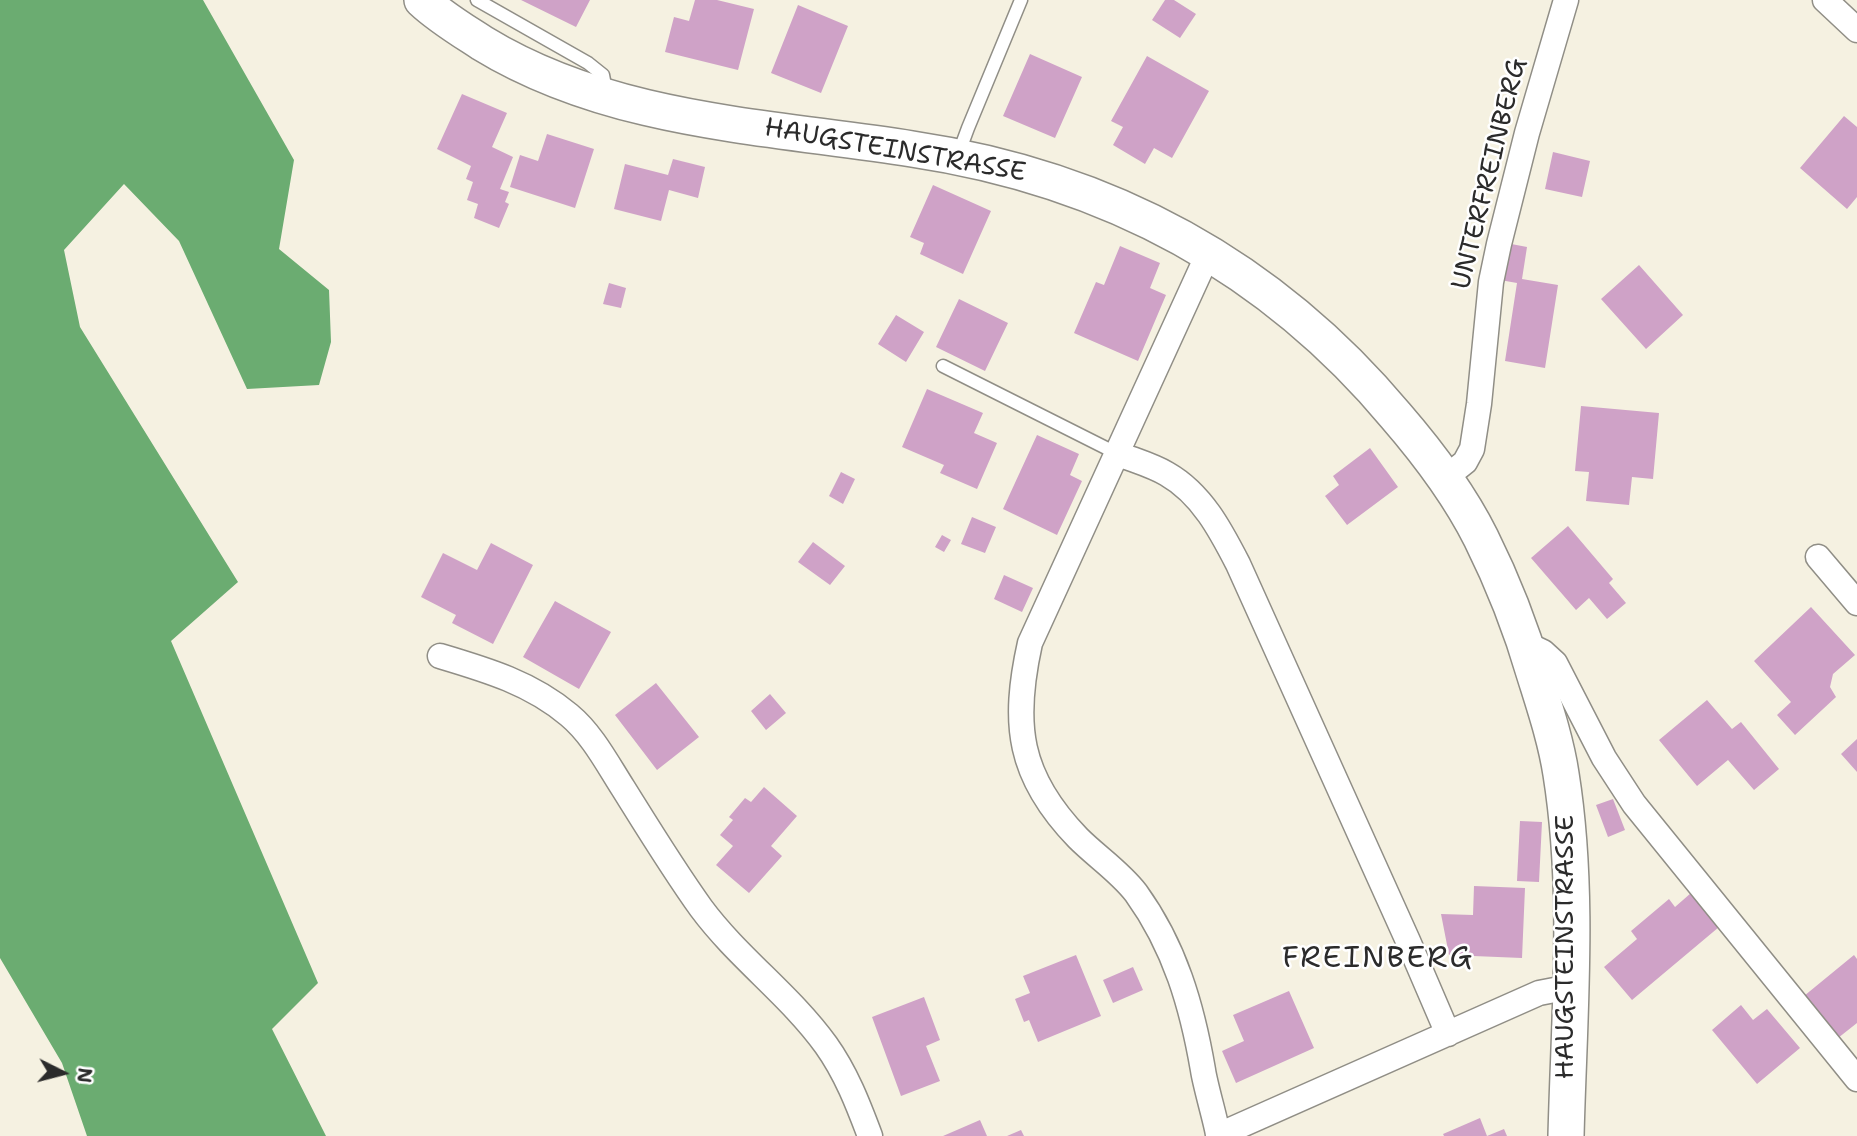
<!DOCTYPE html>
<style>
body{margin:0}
#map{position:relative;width:1857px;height:1136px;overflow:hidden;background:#f5f1e1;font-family:"Shantell Sans",sans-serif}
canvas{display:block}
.north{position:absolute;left:28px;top:1038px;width:70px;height:70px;-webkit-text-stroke:5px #fff;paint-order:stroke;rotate:96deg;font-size:19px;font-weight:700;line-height:28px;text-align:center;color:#2b2b2b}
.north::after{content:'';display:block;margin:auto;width:24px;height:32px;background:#2b2b2b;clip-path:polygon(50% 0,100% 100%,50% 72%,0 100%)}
</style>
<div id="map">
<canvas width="1857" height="1136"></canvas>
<div class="north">N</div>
</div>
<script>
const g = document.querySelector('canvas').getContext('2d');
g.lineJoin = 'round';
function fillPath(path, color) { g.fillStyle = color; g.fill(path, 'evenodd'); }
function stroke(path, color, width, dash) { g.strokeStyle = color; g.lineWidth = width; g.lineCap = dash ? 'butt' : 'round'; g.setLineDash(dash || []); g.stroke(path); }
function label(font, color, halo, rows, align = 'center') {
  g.font = font + ' "Shantell Sans",sans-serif'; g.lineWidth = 5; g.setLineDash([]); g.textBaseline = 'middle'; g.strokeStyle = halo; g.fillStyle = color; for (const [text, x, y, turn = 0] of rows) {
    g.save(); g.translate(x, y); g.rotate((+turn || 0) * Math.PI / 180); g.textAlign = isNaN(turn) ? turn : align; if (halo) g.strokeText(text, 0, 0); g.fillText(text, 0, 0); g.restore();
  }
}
fillPath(new Path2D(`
 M0 0H203L294 160 279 249 329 290 331 342 319 385 247 389 179 241 124 184 64 250 80 327 238 582 171 641 318 983 272 1029 326 1136H87L62 1063 0 958Z`), '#6bac71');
fillPath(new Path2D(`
 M521 0H590L576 27Z
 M695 0H717L754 9 738 70 665 52 674 17 689 21Z
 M1165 0H1174L1196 14 1180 38 1152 20Z
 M798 5 848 26 821 93 771 73Z
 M1030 54 1082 77 1055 138 1003 116Z
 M1147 56 1209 91 1172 158 1154 148 1145 164 1113 145 1123 127 1111 121Z
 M462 94 507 113 492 147 513 157 500 189 509 192 505 202 509 204 499 228 474 218 478 204 467 200 473 182 466 179 471 166 437 149Z
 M1844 116 1857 127V197L1847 209 1800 168Z
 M547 134 594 149 575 208 510 187 520 155 538 161Z
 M1553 152 1590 161 1582 197 1545 189Z
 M673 159 705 167 698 198 669 190 661 221 614 209 625 164 668 175Z
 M933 185 991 211 963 274 920 254 924 243 910 237Z
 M1506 243 1527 247 1522 279 1558 285 1545 368 1505 361 1517 283 1500 280Z
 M1120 246 1160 263 1150 288 1166 295 1138 361 1074 333 1096 282 1104 285Z
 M1639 265 1683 315 1646 349 1601 299Z
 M609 283 626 288 621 308 603 304Z
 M959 299 1008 323 985 371 936 347Z
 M896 315 924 332 906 362 878 344Z
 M927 389 983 413 974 433 997 443 977 489 940 473 944 465 902 447Z
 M1581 406 1659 413 1653 479 1632 477 1629 505 1586 501 1589 472 1575 471Z
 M1037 435 1079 454 1070 475 1082 481 1057 535 1003 509Z
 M1370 448 1398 487 1347 525 1325 496 1339 485 1333 476Z
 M841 472 855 479 843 504 829 496Z
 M972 517 996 527 985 553 961 544Z
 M1568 526 1613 579 1609 583 1626 603 1607 619 1589 598 1576 610 1531 558Z
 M942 535 951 540 944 552 935 547Z
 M813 542 845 566 830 585 798 562Z
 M491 543 533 565 493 644 452 623 456 615 421 597 443 553 477 570Z
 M1004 575 1033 588 1022 612 994 599Z
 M555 601 611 632 579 689 523 657Z
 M1811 607 1855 655 1833 674 1830 687 1836 697 1795 735 1777 715 1791 702 1754 661Z
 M656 683 699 737 657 770 615 715Z
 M770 694 786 713 766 730 751 711Z
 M1707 700 1732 729 1741 722 1779 769 1754 790 1728 760 1697 786 1659 740Z
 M1857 739V772L1841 754Z
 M764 787 797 816 771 846 782 856 749 893 716 865 733 846 720 835 733 820 729 817 745 798 751 802Z
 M1613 799 1625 830 1608 837 1596 805Z
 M1520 821 1542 822 1539 882 1517 881Z
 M1474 886 1525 888 1522 958 1449 955 1441 914 1473 915Z
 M1691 893 1719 927 1632 1000 1604 967 1637 939 1631 931 1669 899 1675 907Z
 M1076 955 1101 1016 1038 1042 1029 1020 1024 1022 1015 999 1030 993 1023 976Z
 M1854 955 1857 959V1023L1838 1038 1804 996Z
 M1133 967 1143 990 1113 1003 1103 980Z
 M1289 991 1314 1048 1236 1083 1222 1051 1244 1041 1233 1015Z
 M924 997 940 1040 926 1046 940 1081 901 1096 872 1017Z
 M1741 1005 1753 1020 1767 1009 1800 1048 1757 1084 1712 1030Z
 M1480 1118 1487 1136 1504 1129 1507 1136H1444L1443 1134Z
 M980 1120 987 1136H943Z
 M1021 1130 1024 1136H1007Z`), '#cfa2c7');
const service = new Path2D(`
 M477 0 588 63 603 75 606 91
 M958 155 968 128 1021 0
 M943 366 1116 453`);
const minor = new Path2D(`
 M1825 0 1857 30
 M1209 252 1030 643C1012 724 1018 776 1078 838 1097 857 1120 872 1136 893 1175 947 1192 1006 1203 1070 1205 1085 1218 1128 1218 1136
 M1116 453C1133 460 1152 465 1167 474 1202 494 1221 531 1238 564L1408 941 1448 1034
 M1445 478 1465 462 1472 449 1479 404 1491 282 1499 244 1527 133 1566 0
 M1818 557 1857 603
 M1526 644 1543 652 1555 663 1604 758 1634 804 1857 1079
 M440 656C487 670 531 683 569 715 592 734 607 763 623 788 648 828 673 869 701 908 738 958 790 995 826 1045 846 1073 858 1104 870 1136
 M1219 1135 1539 993 1570 987`);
const secondary = new Path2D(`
 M422 0C440 17 462 30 482 43 611 122 766 126 912 149 1106 178 1269 264 1396 416 1428 453 1459 494 1481 538 1503 582 1521 628 1535 676 1545 708 1556 741 1561 774 1580 893 1569 1016 1566 1136`);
stroke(service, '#908e86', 15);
stroke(minor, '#908e86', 27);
stroke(secondary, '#908e86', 38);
stroke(service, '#fff', 12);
stroke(minor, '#fff', 24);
stroke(secondary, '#fff', 35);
label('26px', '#2b2b2b', '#fff', [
 ["HAUGSTEINSTRASSE",895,151,10],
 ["UNTERFREINBERG",1490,174,-76],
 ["HAUGSTEINSTRASSE",1566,947,-90]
]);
g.letterSpacing = '2px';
label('30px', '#2b2b2b', '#fff', [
 ["FREINBERG",1378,959]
]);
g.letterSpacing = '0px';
</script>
